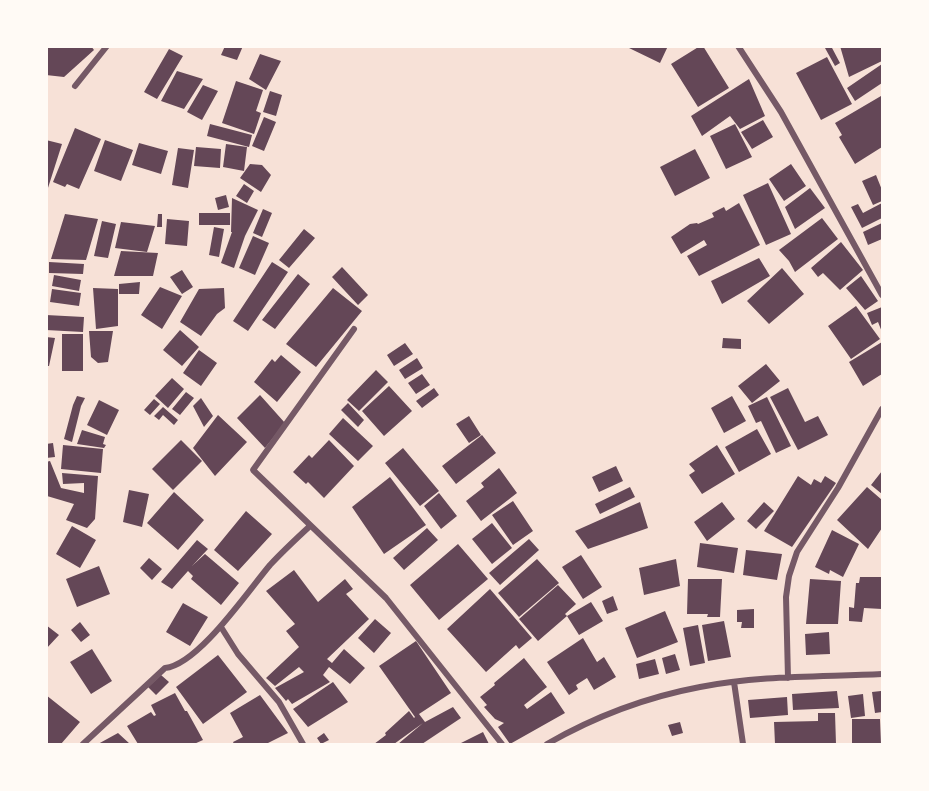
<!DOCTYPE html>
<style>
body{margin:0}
#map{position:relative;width:929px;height:791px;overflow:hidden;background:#f7e1d7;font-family:"Public Sans",sans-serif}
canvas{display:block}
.frame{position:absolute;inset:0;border:48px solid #fffaf5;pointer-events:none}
</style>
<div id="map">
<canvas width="929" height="791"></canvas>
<div class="frame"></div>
</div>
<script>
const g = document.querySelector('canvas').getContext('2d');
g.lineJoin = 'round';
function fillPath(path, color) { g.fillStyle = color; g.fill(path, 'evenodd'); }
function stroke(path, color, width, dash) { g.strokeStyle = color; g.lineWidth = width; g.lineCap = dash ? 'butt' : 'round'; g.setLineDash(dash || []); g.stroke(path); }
fillPath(new Path2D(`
 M51 46H91L94 50 64 77 46 75V49Z
 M225 46H243L237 60 221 55Z
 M630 46H668L660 63 629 48Z
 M700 46H703L729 88 698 107 671 64Z
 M827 46H831L840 63 835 66 825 48Z
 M840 46H882V61L849 77Z
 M169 49 183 56 157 99 144 92Z
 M260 54 281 61 266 90 249 79Z
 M827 57 852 104 821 120 796 73Z
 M882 64V83L855 101 847 88Z
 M177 71 203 79 184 109 161 101Z
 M749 79 765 116 740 129 730 116 702 136 691 116Z
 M236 81 263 90 256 111 261 113 254 134 222 123Z
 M203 85 218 91 202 120 187 112Z
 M270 91 282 95 276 116 263 112Z
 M881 96 882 147 855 164 839 137 842 135 835 123Z
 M264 117 276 122 264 151 252 146Z
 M763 120 773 137 752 149 741 132Z
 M210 124 252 135 249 147 207 136Z
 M735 124 752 157 726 169 710 136Z
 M75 128 101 139 79 189 67 184 65 187 53 182Z
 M46 140 62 144 47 191H46Z
 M105 140 133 150 121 181 94 171Z
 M139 143 168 151 161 174 132 165Z
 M226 144 247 147 244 171 223 167Z
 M196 147 221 149 220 168 194 166Z
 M178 148 194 150 188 188 172 185Z
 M695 149 710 178 675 196 660 167Z
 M250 164 262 165 271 175 261 192 240 178Z
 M791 164 806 186 784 201 769 179Z
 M876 175 882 190V201L873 205 862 181Z
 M768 183 791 234 766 245 743 195Z
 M244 184 254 191 247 203 236 196Z
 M810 188 825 208 795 229 785 207Z
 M226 195 229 207 218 210 215 198Z
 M232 198 258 210 245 236 234 268 221 263 232 232H231Z
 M739 203 760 245 699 276 687 256 707 245 704 240 681 254 671 237 690 224 697 223 698 224 714 217 712 213 724 207 726 211Z
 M882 203V218L862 228 851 207 858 204 863 213Z
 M263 209 272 213 262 237 253 233Z
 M199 213H230V225H199Z
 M65 214 98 219 86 260 51 259Z
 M158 214H162V227H157Z
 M822 218 838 239 795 272 789 261 779 250Z
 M167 219 189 221 187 246 165 244Z
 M102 221 116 224 108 258 94 256Z
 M121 222 155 226 147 252 115 248Z
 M882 223V239L868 245 863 232Z
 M214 227 224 229 219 257 209 255Z
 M304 229 315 238 289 268 279 260Z
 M253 236 269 243 255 275 239 268Z
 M841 242 863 270 840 290 823 273 818 277 811 268Z
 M121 251 158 253 153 276H114Z
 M759 258 770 276 722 304 711 281Z
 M49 262 84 264 83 274 49 273Z
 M272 262 288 272 248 331 233 321Z
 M342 267 368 295 358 305 332 277Z
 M782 268 804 294 769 324 747 301Z
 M182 270 193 287 182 294 170 277Z
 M298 274 310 284 275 329 262 320Z
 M54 275 81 280 79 291 52 286Z
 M861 276 878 301 865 310 846 288Z
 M140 282 139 294H119V284Z
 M160 287 182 296 162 329 141 315Z
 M93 288 118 289V326L96 329Z
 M224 288 225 308 217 314 201 336 180 322 199 289Z
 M333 288 362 311 316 367 286 344Z
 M52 289 81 293 79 306 50 302Z
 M856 306 880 339 851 359 828 326Z
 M882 307V332L878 322 872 325 867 313Z
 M46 315 84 317 83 332 46 330Z
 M180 330 199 347 182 366 163 350Z
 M89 331H113L108 362 98 363 91 357Z
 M62 334H83V371H62Z
 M46 337 55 338 49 366H46Z
 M723 338 741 339V349L722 348Z
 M882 342V374L863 386 849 362Z
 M405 343 413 354 394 366 387 355Z
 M199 350 217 363 201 386 183 373Z
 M281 355 301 372 277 402 254 382 272 359 275 362Z
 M417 358 423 368 405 379 399 370Z
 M766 364 780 381 752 403 738 386Z
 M376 370 388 382 359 411 347 400Z
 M422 374 430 385 416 394 408 383Z
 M172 378 184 389 168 408 155 396Z
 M389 386 412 411 384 436 362 411Z
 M434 388 439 395 422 408 416 401Z
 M788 388 805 422 818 416 828 435 798 450 770 397Z
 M186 392 194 398 180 415 172 409Z
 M260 395 285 423 265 448 237 418Z
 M77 396 85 398 81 406 72 442 64 439 73 405Z
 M732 396 746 421 724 433 711 408Z
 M767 397 791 446 776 453 761 421 756 423 748 406Z
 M201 398 213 416 204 427 193 406Z
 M154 399 160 404 150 415 144 410Z
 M99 400 119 410 107 435 87 425Z
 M348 403 364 420 358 427 341 410Z
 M163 407 178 420 174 425 163 415 159 420 154 416Z
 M218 415 247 442 215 476 193 448Z
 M469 416 481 435 469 443 456 424Z
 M343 418 373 446 358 461 329 434Z
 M757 429 771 454 739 472 725 447Z
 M82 430 105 437 103 444 106 445 104 448 77 444Z
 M482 435 496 453 456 484 442 466Z
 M181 440 202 461 173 490 152 469Z
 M329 440 354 466 324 498 308 482 306 484 293 472 309 455 312 458Z
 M53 443 55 457 46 458V444Z
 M63 445 103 449 101 473 61 469Z
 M717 445 735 474 702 494 689 475 695 471 689 464Z
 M403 448 439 491 420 506 385 463Z
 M50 461 61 488 84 493V483L63 484 62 473 98 476 95 519 87 528 66 520 74 504 47 496 46 462Z
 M616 466 623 481 599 492 592 477Z
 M499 468 517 493 481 521 466 501 484 487 481 483Z
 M882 471V494L871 485Z
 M798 476 811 485 814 479 821 483 825 476 836 483 792 547 764 531Z
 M390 477 426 525 384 554 352 507Z
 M630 487 635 497 600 514 595 504Z
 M867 487 882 500V528L868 549 837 520Z
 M129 490 149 494 142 527 123 522Z
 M174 492 204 520 178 550 147 523Z
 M439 493 457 516 441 529 424 506Z
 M513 501 533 531 513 545 492 515Z
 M640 502 648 528 588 549 575 531Z
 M722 502 735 519 707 541 694 522Z
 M764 502 774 511 756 529 747 521Z
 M246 511 272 534 238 571 214 550Z
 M492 523 512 548 492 564 472 539Z
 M72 526 96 540 80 568 56 554Z
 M427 528 438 540 404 570 393 558Z
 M832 530 859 544 843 577 830 570 829 574 815 567Z
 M529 539 539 550 500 585 489 573Z
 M197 540 208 549 192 566 205 554 239 583 221 605 191 579 193 576 188 571 172 589 161 582Z
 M700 543 738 548 734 573 697 567Z
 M458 544 488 579 439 620 410 585Z
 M746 550 782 554 777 580 743 575Z
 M581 555 602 587 583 599 562 567Z
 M149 558 162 569 152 580 140 568Z
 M537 559 559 583 519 617 498 593Z
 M676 559 680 586 644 595 639 568Z
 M99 566 110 594 77 607 66 579Z
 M294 570 318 602 345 579 353 589 346 594 369 619 327 659 332 663 344 649 365 668 350 684 329 667 323 675 330 682 292 704 288 699 286 701 275 688 304 672 299 667 275 686 266 678 299 647 286 631 295 624 266 591Z
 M860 577H882V609L864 608 862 622 849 621V607L854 608 856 583H859Z
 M688 579H722L720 617H707L708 614H687Z
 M810 579 841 581 838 624H806Z
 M558 585 576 604 565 614 567 616 538 641 519 619Z
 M490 589 532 638 519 649 516 645 486 672 447 629Z
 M613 596 618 610 607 614 602 601Z
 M591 602 603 621 579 635 567 616Z
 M183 603 208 617 190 646 166 632Z
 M754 609V628H741L742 622H737V610Z
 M665 611 678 642 637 658 625 628Z
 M375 619 391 633 374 653 358 638Z
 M724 621 731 657 708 661 702 625Z
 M80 622 90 635 81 642 71 630Z
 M46 625 59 635 46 649Z
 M698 625 705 663 690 666 683 628Z
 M829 632 830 654 806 655 805 634Z
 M583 638 597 662 604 657 616 677 594 690 587 678 576 685 578 689 569 695 547 662Z
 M416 641 451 693 419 714 425 722 453 707 461 718 422 744H398L423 723 394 744H374L386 735 385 733 409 711 414 718 415 717 379 666Z
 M92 649 112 681 91 694 70 662Z
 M675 654 680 670 666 674 662 658Z
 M218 655 247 692 203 724 176 687Z
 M524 658 547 687 524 705 527 709 551 692 565 713 510 744 498 727 504 723 495 719 484 707 487 705 480 697 495 685 494 683Z
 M655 659 659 674 639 679 636 664Z
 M161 675 169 682 156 695 148 687Z
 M333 682 348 702 308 727 293 709Z
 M837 691 839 708 793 710 792 694Z
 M881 691 882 712 875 713 872 692Z
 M175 693 185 711H187L203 740 194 744H168V743L164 744H138L127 726 151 712 154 716 156 715 151 705Z
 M863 694 865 716 851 718 848 696Z
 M46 695 80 722 61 744H46Z
 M260 695 288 733 266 744H234L233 742 243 737 230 713Z
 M787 697 788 715 750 718 748 700Z
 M818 713H835L836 744H775L774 722 818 721Z
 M852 719H880L881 744H852Z
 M680 722 683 733 672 736 668 725Z
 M483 732 489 744H459Z
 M118 733 130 744H98Z
 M324 733 329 740 321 744 317 738Z`), '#644757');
stroke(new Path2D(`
 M738 46 781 112 882 295
 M75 86 107 46
 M354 329 253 470 386 598 502 744
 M221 627 238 654 279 702 303 744
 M788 678 786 597 789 576 797 552 838 488 882 409
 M734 682 743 744
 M83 744 165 668C198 665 248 591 270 565 283 551 297 538 310 526
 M547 744C594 717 647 697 700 687 760 675 822 677 882 674`), '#755966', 6);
</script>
